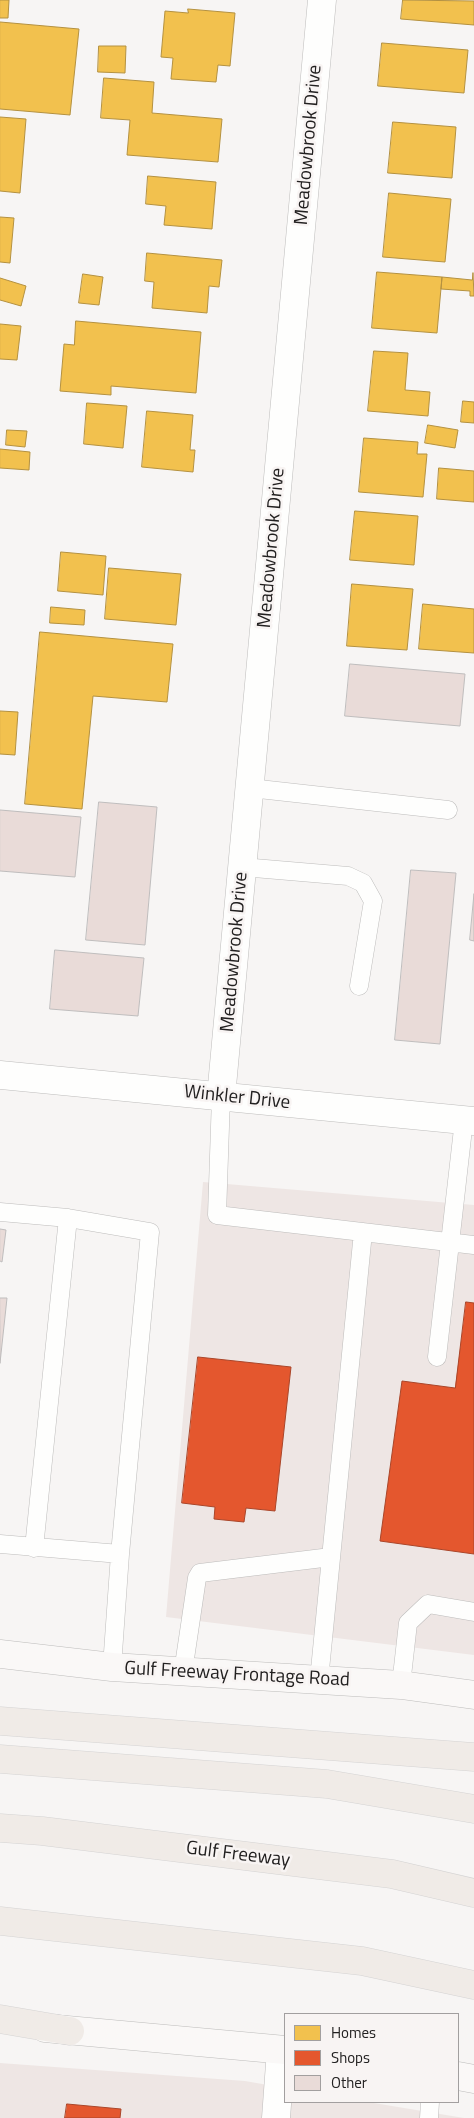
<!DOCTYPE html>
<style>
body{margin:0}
#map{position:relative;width:474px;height:2118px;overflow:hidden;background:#f7f5f4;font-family:"Titillium Web",sans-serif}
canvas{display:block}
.legend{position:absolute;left:284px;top:2013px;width:175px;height:90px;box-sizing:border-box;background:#f8f4f3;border:1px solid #a29f9f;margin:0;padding:6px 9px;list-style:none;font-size:15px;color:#222020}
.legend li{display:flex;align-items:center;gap:10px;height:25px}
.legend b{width:25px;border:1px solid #a29f9f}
</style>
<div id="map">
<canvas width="474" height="2118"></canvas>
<ul class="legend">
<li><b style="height:14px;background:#f2c14e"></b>Homes</li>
<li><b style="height:14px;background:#e4572e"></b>Shops</li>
<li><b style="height:14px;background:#e9dbd8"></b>Other</li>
</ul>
</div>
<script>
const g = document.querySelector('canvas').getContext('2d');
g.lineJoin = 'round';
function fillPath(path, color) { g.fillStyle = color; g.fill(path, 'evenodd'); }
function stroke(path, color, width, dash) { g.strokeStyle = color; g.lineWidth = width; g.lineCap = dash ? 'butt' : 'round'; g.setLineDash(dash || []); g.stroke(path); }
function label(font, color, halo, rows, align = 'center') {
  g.font = font + ' "Titillium Web",sans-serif'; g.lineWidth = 5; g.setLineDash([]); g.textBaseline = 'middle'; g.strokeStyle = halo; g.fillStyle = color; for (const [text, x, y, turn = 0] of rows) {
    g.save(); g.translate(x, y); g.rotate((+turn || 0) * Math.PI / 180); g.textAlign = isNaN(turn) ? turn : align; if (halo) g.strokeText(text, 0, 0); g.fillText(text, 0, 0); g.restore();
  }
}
fillPath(new Path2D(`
 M203 1182 474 1205V1655L166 1617Z
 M0 2063 245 2081 285 2088V2102H368L464 2118H0Z`), '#eee6e4');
const homes = new Path2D(`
 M0 0H9L8 18H0Z
 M403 0 474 1V25L401 19Z
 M188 9 235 13 230 66 218 65 216 82 171 79 173 58 161 57 165 11 188 13Z
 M0 22 79 29 70 115 0 109Z
 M382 43 468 50 464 93 378 86Z
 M99 46H126L125 73 98 72Z
 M104 78 154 82 152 113 222 119 218 162 127 155 130 120 101 118Z
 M0 117 26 119 20 193 0 191Z
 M393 122 456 127 452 178 388 173Z
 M148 176 216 182 212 229 164 225 166 206 146 204Z
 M389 193 451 199 445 262 383 257Z
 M0 217 14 218 10 263 0 262Z
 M147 253 222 260 219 287 209 286 207 313 152 308 154 282 145 281Z
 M377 272 442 277 437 333 372 328Z
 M473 273 474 296H470V291L441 289 442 277 472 280Z
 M83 274 103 277 99 305 79 303Z
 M0 278 26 286 21 306 0 300Z
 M76 321 201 332 196 393 111 386V395L60 391 64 344 74 345Z
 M0 324 21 326 17 360 0 359Z
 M374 351 408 353 405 390 430 392 428 416 368 411Z
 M463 401 474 402V423L461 422Z
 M87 403 127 406 123 448 84 444Z
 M147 411 193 415 190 450H195L193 472 142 467Z
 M428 425 458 430 455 448 425 443Z
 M7 430 27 431 25 447 6 445Z
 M364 438 418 442 417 454H427L423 497 359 492Z
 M0 449 30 452 29 470 0 468Z
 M439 468 474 471V502L437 499Z
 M355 511 418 516 414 565 350 560Z
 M61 552 106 556 103 595 58 591Z
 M109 568 181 574 176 625 105 619Z
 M352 584 413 589 407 650 347 646Z
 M423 604 474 609V653L419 649Z
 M51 607 85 610 84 625 50 623Z
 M40 632 173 644 167 702 93 696 82 809 25 804Z
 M0 711 18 712 15 755 0 754Z`);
fillPath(homes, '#f2c14e');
stroke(homes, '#b49140', 1);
const shops = new Path2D(`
 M466 1302 474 1303V1554L380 1541 402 1381 455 1388Z
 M198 1357 291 1367 275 1511 246 1508 244 1522 214 1519 215 1507 182 1503Z
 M67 2104 121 2109 120 2118H65Z`);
fillPath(shops, '#e4572e');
stroke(shops, '#aa462a', 1);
const building = new Path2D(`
 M350 664 465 674 460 726 345 716Z
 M99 802 157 807 145 945 86 940Z
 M0 810 81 817 75 877 0 871Z
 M411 870 456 873 440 1044 395 1040Z
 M474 894V941L470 940Z
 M55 950 144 958 138 1016 50 1009Z
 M0 1229 6 1230 2 1262 0 1261Z
 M0 1298H7L0 1363Z`);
fillPath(building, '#e9dbd8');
stroke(building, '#bfbdbd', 1);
const service = new Path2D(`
 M250 788 448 810
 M242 867 348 876 363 883 373 901 359 986
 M221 1097 217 1215 474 1245
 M0 1212 68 1218 150 1232 120 1554 112 1667
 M437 1357 464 1120
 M0 1544 120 1554
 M34 1548 68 1218
 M183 1672 197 1578 200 1573 331 1557
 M319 1680 363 1232
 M401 1685 408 1623 428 1604 474 1612
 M429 2118 430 2102`);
const minor = new Path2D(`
 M221 1097 322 0
 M276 2118 281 2050`);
const tertiary = new Path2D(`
 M0 1075 474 1121`);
const secondary = new Path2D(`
 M0 1654 112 1667 401 1685 474 1695
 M45 2028 285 2050
 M458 2076 474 2079`);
const motorway = new Path2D(`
 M0 1721 474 1757
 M0 1759 327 1784 474 1809
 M0 1828 42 1831 392 1874 474 1893
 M0 1921 362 1961 474 1985
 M0 2019 70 2031`);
stroke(service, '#bdbcbb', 19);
stroke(minor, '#bdbcbb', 29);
stroke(tertiary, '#bdbcbb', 29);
stroke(secondary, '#bdbcbb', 29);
stroke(motorway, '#d4d3d3', 29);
stroke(service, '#fefefd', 18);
stroke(minor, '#fefefd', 28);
stroke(tertiary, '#fefefd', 28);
stroke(secondary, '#faf8f7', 28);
stroke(motorway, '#f0ebe7', 28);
label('19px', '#222020', '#f8f4f3', [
 ["Meadowbrook Drive",309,145,-85],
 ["Meadowbrook Drive",272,548,-85],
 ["Meadowbrook Drive",235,952,-85],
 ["Winkler Drive",237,1098,6],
 ["Gulf Freeway Frontage Road",237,1675,3],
 ["Gulf Freeway",238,1855,7]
]);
</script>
